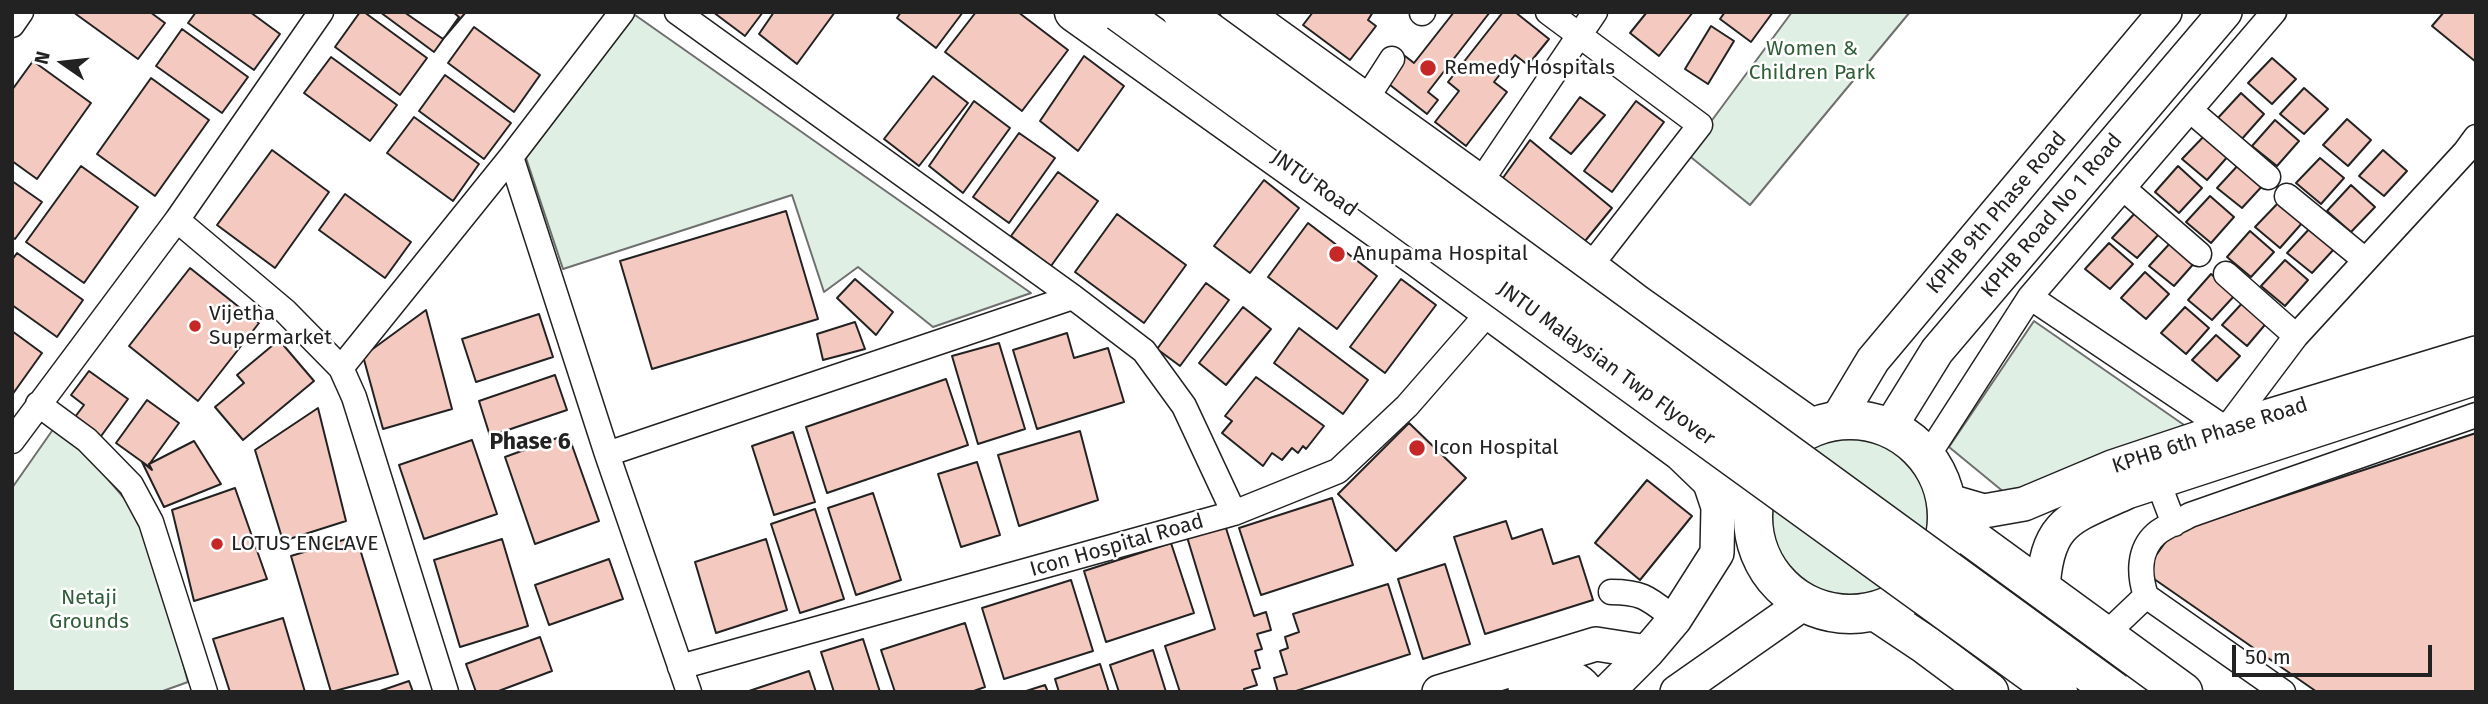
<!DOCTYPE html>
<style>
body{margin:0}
#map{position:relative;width:2488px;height:704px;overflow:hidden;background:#fff;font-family:"Fira Sans",sans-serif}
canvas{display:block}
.frame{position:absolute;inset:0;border:14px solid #222;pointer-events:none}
.north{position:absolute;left:28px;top:28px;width:70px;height:70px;-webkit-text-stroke:5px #fff;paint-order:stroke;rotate:284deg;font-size:19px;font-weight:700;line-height:28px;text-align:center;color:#222}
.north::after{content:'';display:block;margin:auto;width:24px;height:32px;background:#222;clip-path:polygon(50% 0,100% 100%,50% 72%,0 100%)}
.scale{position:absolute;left:2232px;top:645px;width:200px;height:32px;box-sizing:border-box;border:4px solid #222;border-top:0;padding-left:9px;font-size:21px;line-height:24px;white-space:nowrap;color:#222;-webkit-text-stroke:5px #fff;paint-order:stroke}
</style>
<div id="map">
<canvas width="2488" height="704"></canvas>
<div class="frame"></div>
<div class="north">N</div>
<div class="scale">50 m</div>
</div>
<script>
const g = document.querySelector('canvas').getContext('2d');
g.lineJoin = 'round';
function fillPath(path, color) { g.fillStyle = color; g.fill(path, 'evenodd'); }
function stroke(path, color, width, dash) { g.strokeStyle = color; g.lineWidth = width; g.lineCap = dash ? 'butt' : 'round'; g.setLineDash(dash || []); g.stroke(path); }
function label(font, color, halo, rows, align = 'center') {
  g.font = font + ' "Fira Sans",sans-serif'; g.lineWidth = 5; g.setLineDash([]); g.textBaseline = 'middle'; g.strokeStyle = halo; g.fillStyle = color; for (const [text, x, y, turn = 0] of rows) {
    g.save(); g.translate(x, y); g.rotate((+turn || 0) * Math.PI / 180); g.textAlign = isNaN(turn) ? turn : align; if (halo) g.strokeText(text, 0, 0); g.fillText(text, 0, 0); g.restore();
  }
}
const green = new Path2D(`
 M1792 12H1910L1750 205 1687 154Z
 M635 15 1031 293 933 327 858 267 824 292 792 195 563 269 526 158Z
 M2034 321 2187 427 2005 493 1949 447Z
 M54 428 81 448 137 513 160 577 188 682 160 692H12V488Z
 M1765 519a84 84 0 1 1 168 0a84 84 0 1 1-168 0Z`);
fillPath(green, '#e0efe3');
stroke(green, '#6f6f6f', 2);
const building = new Path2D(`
 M73 12H150L165 23 138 59Z
 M196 12H250L280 34 254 70 188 23Z
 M360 12H364L427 58 400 95 335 47Z
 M380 12H453L459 17 434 52Z
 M404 12H466L443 39Z
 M713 12H763L745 36Z
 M774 12H835L797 64 759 34Z
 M901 12H963L936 48 897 18Z
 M976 12H1018L1068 50 1022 111 945 52Z
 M1313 12H1373L1368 20 1376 26 1350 60 1303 25Z
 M1454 12H1490L1428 92 1438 100 1427 114 1385 81 1405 56 1414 63Z
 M1503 12H1515L1549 39 1528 65 1515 55 1494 82 1507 92 1466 146 1435 122 1459 91 1448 82Z
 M1647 12H1693L1659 56 1630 33Z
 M1725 12H1773L1751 42 1720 19Z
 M2444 12H2476V62L2432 26Z
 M1711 26 1734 41 1708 84 1685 69Z
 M474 27 540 75 514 112 448 63Z
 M182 29 248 77 222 113 156 66Z
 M1084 56 1124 86 1078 151 1040 121Z
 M331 57 397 105 370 141 304 93Z
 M2272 58 2296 79 2272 104 2248 83Z
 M33 61 91 103 37 179 12 161V90Z
 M445 75 511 123 484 159 419 111Z
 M933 76 968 103 919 166 884 139Z
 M151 78 209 120 155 196 97 154Z
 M2304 88 2328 109 2304 134 2280 114Z
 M2241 93 2264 114 2241 140 2217 119Z
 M1580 97 1605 115 1571 154 1550 138Z
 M974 101 1010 128 963 193 929 166Z
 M1636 101 1664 122 1612 192 1584 171Z
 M414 117 479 164 453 201 387 153Z
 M2347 119 2371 140 2348 166 2323 145Z
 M2275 120 2299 141 2277 166 2252 146Z
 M1019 133 1055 158 1009 223 973 197Z
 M2206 134 2230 154 2207 180 2182 159Z
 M1530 140 1612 208 1581 246 1500 182Z
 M272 150 329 192 275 268 217 225Z
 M2383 150 2407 171 2384 196 2359 176Z
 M2320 158 2344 178 2321 204 2296 183Z
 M2241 162 2265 183 2242 208 2217 188Z
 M81 166 138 207 84 283 26 242Z
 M2178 166 2202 188 2179 213 2155 192Z
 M1058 172 1098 201 1051 266 1011 236Z
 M1264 180 1299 208 1250 273 1214 246Z
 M12 181 42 202 15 239 12 237Z
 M2351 185 2375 207 2351 232 2327 211Z
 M345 194 411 242 385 278 319 230Z
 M2210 196 2234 217 2211 243 2186 222Z
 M2279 202 2303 222 2280 248 2255 227Z
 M786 211 818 319 652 369 620 261Z
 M2136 212 2160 233 2137 258 2112 238Z
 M1117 214 1186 265 1144 323 1075 272Z
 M1308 223 1377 276 1337 329 1268 277Z
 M2311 227 2335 248 2312 273 2287 253Z
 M2250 231 2274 252 2251 277 2227 257Z
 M2173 240 2197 260 2174 286 2149 266Z
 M2109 243 2133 264 2110 289 2085 269Z
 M17 253 83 300 57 337 12 305V260Z
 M2285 260 2308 280 2285 306 2261 286Z
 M190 268 259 323 198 401 129 346Z
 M2145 272 2169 294 2146 319 2121 298Z
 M2211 274 2235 295 2212 320 2188 300Z
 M855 279 893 312 876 335 837 298Z
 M1401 279 1436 305 1385 373 1350 347Z
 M1206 283 1229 300 1180 366 1157 349Z
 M2246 299 2269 320 2247 346 2222 325Z
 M1243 307 1271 329 1226 385 1199 363Z
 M2185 307 2209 328 2186 354 2161 333Z
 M426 310 452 409 383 429 363 356Z
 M539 314 553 357 476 382 462 339Z
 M855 322 865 349 823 360 817 334Z
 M1299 328 1368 380 1343 414 1274 363Z
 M12 331 42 353 12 395Z
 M1067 333 1074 358 1108 348 1124 402 1037 429 1013 350Z
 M2216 335 2240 356 2217 381 2192 360Z
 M279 340 314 381 243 440 215 407 244 383 237 375Z
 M999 343 1025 429 978 444 952 356Z
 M89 371 128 399 99 439 72 421 84 405 71 395Z
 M555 375 567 410 490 436 479 401Z
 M1256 377 1324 426 1306 449 1303 446 1298 453 1292 448 1282 460 1272 453 1263 466 1222 433 1232 421 1225 416Z
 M946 379 968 445 827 493 806 427Z
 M147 400 179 423 148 466 116 443Z
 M318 408 346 521 283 541 255 450Z
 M1409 423 1466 478 1396 551 1338 494Z
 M1080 431 1098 500 1019 526 998 455Z
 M793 432 815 502 774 515 752 446Z
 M2476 433V692H2317L2144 572 2172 533Z
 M568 434 599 521 535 544 505 457Z
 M472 440 497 514 424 539 399 465Z
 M194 441 221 484 164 507 142 462 152 470 149 464Z
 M977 462 1000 535 961 547 938 474Z
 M1647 480 1692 516 1640 580 1595 543Z
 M235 488 267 579 194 601 172 510Z
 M873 493 901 580 856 595 828 508Z
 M1332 498 1353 565 1261 595 1239 528Z
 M815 509 844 599 800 613 771 524Z
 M1506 521 1512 539 1542 529 1553 564 1579 556 1593 600 1485 634 1454 537Z
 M1225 525 1254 616 1266 612 1271 630 1257 634 1262 649 1255 651 1260 668 1252 670 1257 685 1244 689 1245 692H1180L1165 646 1215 629 1187 537Z
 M356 536 398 674 331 692 291 556Z
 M502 539 528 626 460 647 434 560Z
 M766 539 787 610 716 633 695 562Z
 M1171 543 1194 613 1106 642 1084 571Z
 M609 559 623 599 549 625 535 585Z
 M1445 564 1470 644 1423 659 1398 579Z
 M1071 580 1093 651 1004 679 982 608Z
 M1388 584 1410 654 1293 692H1278L1274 678 1287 674 1280 651 1288 648 1285 637 1299 632 1293 614Z
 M283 618 305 692H230L213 639Z
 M965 623 985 687 971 692H895L881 650Z
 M540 637 552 671 496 692H476L466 664Z
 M863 639 880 692H834L821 652Z
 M1153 650 1166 692H1119L1110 665Z
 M1100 664 1109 692H1059L1055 679Z
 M809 671 816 692H746Z
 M409 681 413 692H377Z
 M1045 685 1048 692H1023Z`);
fillPath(building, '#f3c9c0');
stroke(building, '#222', 2);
const street = new Path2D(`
 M1548 12 1700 125 1588 269
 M1422 13 1423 12
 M12 25 21 12
 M1365 101 1392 59
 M2190 110 2268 177
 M511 157 607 454 689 692
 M1479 184 1595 12
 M2123 188 2199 254
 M2287 196 2365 260
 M177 220 285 311 341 368 354 397 446 692
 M2226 274 2296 336
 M1073 297 1144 351 1184 406 1234 513
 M2030 297 2226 429 2229 440
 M341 368 511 157 622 12
 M38 404 87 440 131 485 151 522 205 692
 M2226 429 2296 336 2465 152 2476 137
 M12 441 177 220 321 12
 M607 454 1073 297 677 12
 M1927 457 2030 297 2274 12
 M2158 482 2174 524
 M1611 592C1644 592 1649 599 1675 619
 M2104 636 2146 596
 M680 667 1234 513 1338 471 1407 406 1489 312
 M2283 692 2146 596C2139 575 2138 550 2156 534 2165 526 2180 521 2190 515L2476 415`);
const secondary = new Path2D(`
 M1837 420 1873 360 2165 12
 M1890 427 1937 351 2225 12
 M1946 500 1984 511 2024 504 2112 467 2226 429 2476 353
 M2043 591C2046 521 2070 518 2127 492L2476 378
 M1525 687C1546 679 1573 667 1588 692
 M1439 692 1596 644 1647 652
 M1607 692 1647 652 1675 619 1717 553 1718 507 1708 477
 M1677 692 1804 603`);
const primary = new Path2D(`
 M1074 12 1419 258 1682 452 1708 477 1753 509
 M1240 12 1479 184 1636 304 1810 427
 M1753 517a97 97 0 1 1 194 0a97 97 0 1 1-194 0Z
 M1947 520 2183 692
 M1875 611 1926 645 1989 692`);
stroke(street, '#222', 27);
stroke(secondary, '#222', 36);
stroke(primary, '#222', 41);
stroke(street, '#fff', 24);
stroke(secondary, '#fff', 33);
stroke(primary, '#fff', 38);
const primaryBridge = new Path2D(`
 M1119 12 2058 692
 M1182 12 2115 692`);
stroke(primaryBridge, '#222', 41, []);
stroke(primaryBridge, '#fff', 38);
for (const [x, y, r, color] of [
 [1428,68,9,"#c62828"],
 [1337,254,9,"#c62828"],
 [195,326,7,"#c62828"],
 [1417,448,9,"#c62828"],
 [217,544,7,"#c62828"]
]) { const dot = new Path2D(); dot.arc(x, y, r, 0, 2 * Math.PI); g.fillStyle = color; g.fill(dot); stroke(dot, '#fff', 2.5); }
label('21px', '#2f5e38', '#fff', [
 ["Women &",1812,49],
 ["Children Park",1812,73],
 ["Netaji",89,598],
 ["Grounds",89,622]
]);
label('21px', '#222', '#fff', [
 ["Remedy Hospitals",1444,68],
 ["Anupama Hospital",1353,254],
 ["Vijetha",209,314],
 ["Supermarket",209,338],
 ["Icon Hospital",1433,448],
 ["LOTUS ENCLAVE",231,544]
], 'left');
label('21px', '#222', '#fff', [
 ["JNTU Road",1314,184,35],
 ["KPHB 9th Phase Road",1997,213,-50],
 ["KPHB Road No 1 Road",2052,216,-50],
 ["JNTU Malaysian Twp Flyover",1606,364,36],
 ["KPHB 6th Phase Road",2210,436,-18],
 ["Icon Hospital Road",1117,546,-16]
]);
label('bold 23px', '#222', '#fff', [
 ["Phase 6",530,443]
]);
</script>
